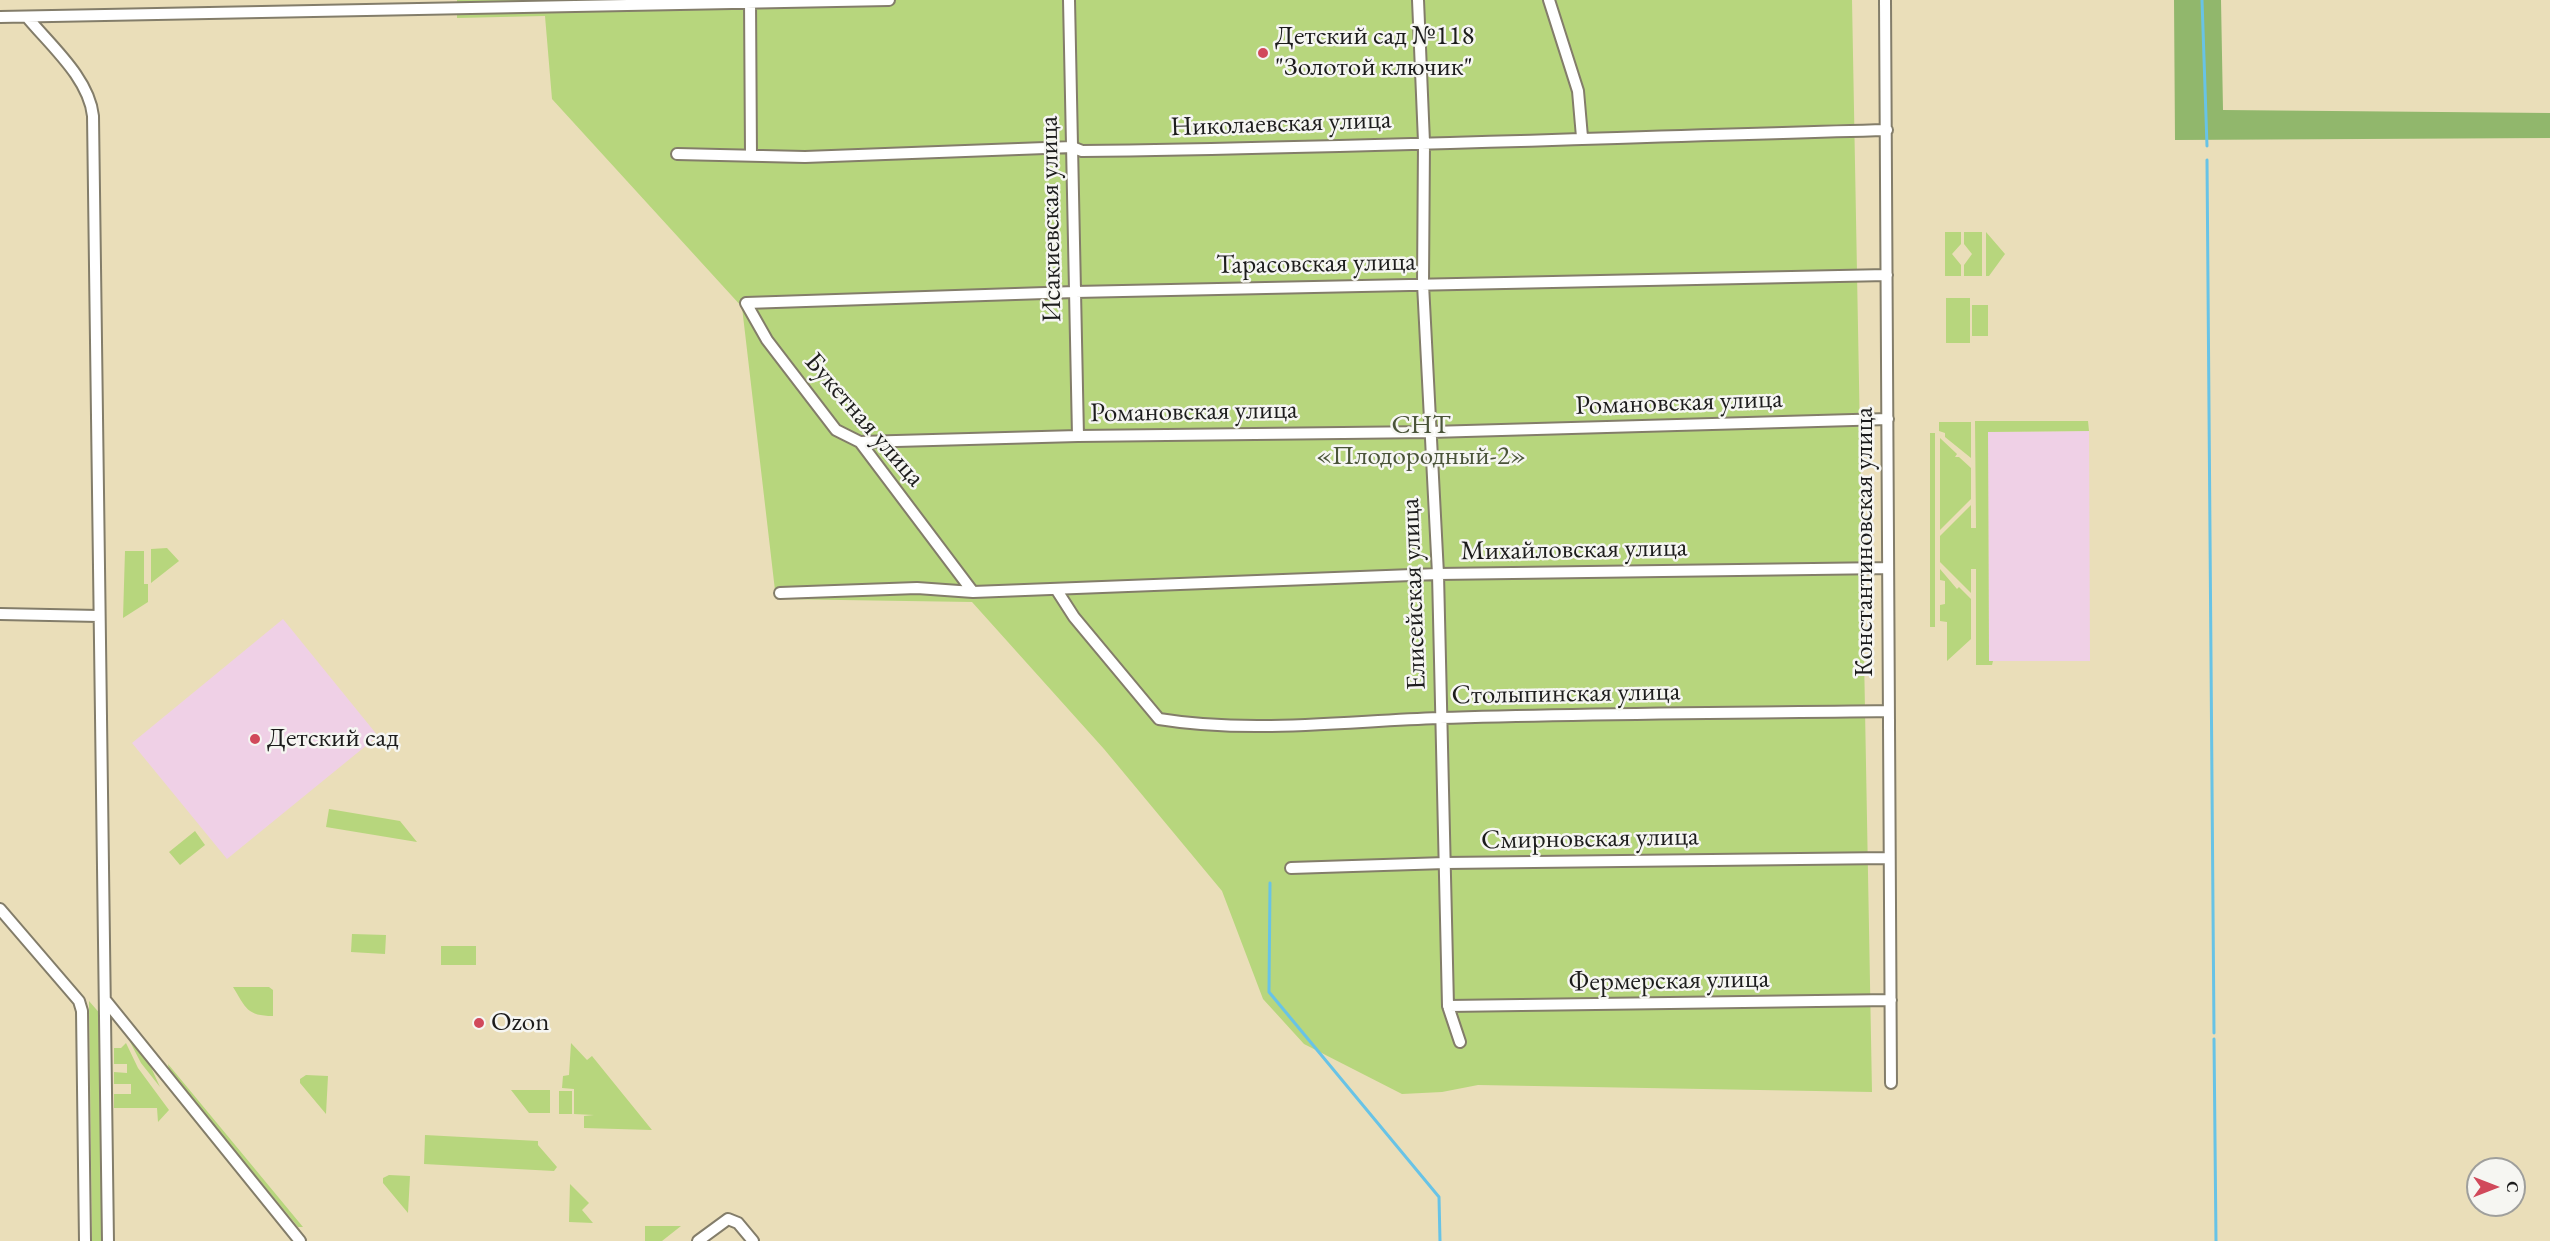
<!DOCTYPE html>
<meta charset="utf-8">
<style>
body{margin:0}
#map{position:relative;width:2550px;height:1241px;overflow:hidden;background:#eadeb9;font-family:"EB Garamond",serif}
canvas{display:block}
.north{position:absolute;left:2466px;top:1157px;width:60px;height:60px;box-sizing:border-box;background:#f6f6f2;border:2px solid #9f9f9c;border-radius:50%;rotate:90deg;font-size:16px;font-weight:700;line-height:24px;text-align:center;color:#1c1c1c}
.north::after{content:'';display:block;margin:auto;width:21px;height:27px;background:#d1495b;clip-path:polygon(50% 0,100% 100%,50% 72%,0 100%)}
</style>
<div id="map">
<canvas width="2550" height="1241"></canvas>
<div class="north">С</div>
</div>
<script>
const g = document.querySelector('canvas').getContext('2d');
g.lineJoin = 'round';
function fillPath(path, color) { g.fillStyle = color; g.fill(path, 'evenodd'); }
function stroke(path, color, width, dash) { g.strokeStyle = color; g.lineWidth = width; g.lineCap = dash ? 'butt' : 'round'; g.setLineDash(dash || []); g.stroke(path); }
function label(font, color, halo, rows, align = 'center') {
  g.font = font + ' "EB Garamond",serif'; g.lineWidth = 5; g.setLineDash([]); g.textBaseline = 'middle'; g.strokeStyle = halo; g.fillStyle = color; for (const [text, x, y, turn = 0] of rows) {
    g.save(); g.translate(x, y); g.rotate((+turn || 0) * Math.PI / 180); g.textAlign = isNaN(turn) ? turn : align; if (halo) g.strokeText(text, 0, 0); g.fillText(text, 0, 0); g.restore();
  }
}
fillPath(new Path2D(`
 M2089 431 2090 661H1989L1988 432Z
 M283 619 378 736 227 859 132 743Z`), '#efd0e6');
fillPath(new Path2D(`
 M457 0H1852L1872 1092 1478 1085 1442 1092 1402 1094 1304 1044 1263 999 1222 891 1104 749 972 602 776 599 742 307 552 99 545 16 457 18Z
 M1945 232H1961V244L1952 254 1961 265V276H1945Z
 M1964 232H1982V276H1964V265L1972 254 1964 244Z
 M1986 232 2005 254 1989 276H1986Z
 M1946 298H1970V343H1946Z
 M1972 305H1988V336H1972Z
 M1975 421H2088L2089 431 1988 432 1989 661H1993L1992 665H1976V569H1971V593L1940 562V536L1971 505V528H1976Z
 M1939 422H1971V458L1945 437V433L1939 431Z
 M1930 433H1935V627H1930Z
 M1940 438 1957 454 1955 457H1959L1971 468V499L1940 530Z
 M167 548 179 561 151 583V549Z
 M125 551H144V584H148V602L123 618Z
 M1940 569 1957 589 1959 587 1971 599V639L1947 661V622L1940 621V605L1945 604V581L1940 580Z
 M329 809 400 821 417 842 326 827Z
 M195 831 205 845 180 865 169 852Z
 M352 934 386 935 385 954 351 952Z
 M441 946H476V965H441Z
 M233 987H269L273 990V1016C247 1016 246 1008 233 987Z
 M89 1001 102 1016 105 1241H92Z
 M126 1034 149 1063 160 1087 141 1063Z
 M126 1043 138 1068 169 1110 158 1122 157 1108H114V1094H131V1084H114V1072L127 1073V1064H114V1048H121Z
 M571 1043 587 1060 592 1056 652 1130 584 1128V1116L594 1115 574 1114V1089L562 1088 563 1076 569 1075Z
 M168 1064 303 1227H298L169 1070Z
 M306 1075 328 1076 326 1114 300 1083V1079Z
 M511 1090H550V1113H529Z
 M559 1091H572V1114H559Z
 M425 1135 538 1141V1145L557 1167 554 1171 424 1164Z
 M389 1175 410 1176 408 1213 383 1183V1178Z
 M570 1184 589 1203 582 1210 593 1223 569 1222Z
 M645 1226H681L662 1241H645Z`), '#b7d67d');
fillPath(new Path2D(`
 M2174 0H2221L2223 110 2550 113V138L2175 140Z`), '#91b76c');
stroke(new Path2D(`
 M2202 0 2207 146
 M2207 160 2214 1033
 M1270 883 1269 992 1439 1197 1440 1241
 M2214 1039 2216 1241`), '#68c3e6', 3);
const minor = new Path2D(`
 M750 0 751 155
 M1069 0 1078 436
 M1418 0 1424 142 1423 284 1438 574 1448 1006 1460 1042
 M1549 0 1578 91 1582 137
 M1885 0 1891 1083
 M0 17 889 0
 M27 17C50 45 89 78 93 116L108 1241
 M677 154 805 157 1072 147 1082 151C1351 148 1618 137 1887 130
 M860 442 1078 436 1431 432 1888 419
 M1056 589 1074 617 1159 719C1250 734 1347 721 1439 718 1588 713 1738 713 1888 711
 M973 592 860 442 836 430 767 340 746 303 1075 292 1887 275
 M780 593 917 588 973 592 1438 574 1888 568
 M0 614 99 616
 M1291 868 1445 863 1889 858
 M0 909 79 1001 82 1011 85 1241
 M106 1001 300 1241
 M1448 1006 1891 1000
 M698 1241 728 1219 738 1223 753 1241`);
stroke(minor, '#837d6a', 14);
stroke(minor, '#fff', 10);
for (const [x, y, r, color] of [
 [1263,53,6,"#d1495b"],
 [255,739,6,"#d1495b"],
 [479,1023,6,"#d1495b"]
]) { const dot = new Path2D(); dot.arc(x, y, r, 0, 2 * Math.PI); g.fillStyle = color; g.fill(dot); stroke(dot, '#f6f6f2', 2); }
label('27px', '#1c1c1c', '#f6f6f2', [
 ["Детский сад №118",1275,37],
 ["\"Золотой ключик\"",1275,68],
 ["Детский сад",267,739],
 ["Ozon",491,1023]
], 'left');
label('27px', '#1c1c1c', '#f6f6f2', [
 ["Николаевская улица",1281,124,-2],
 ["Исакиевская улица",1051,219,-91],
 ["Тарасовская улица",1316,264,-1],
 ["Романовская улица",1679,403,-2],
 ["Романовская улица",1194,412,-1],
 ["Букетная улица",864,420,49],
 ["Константиновская улица",1865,542,-90],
 ["Михайловская улица",1574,550,-1],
 ["Елисейская улица",1414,594,-92],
 ["Столыпинская улица",1566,694,-1],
 ["Смирновская улица",1590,839,-1],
 ["Фермерская улица",1669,981,-1]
]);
label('27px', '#4a5439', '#f6f6f2', [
 ["СНТ",1421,426],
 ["«Плодородный-2»",1421,457]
]);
</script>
